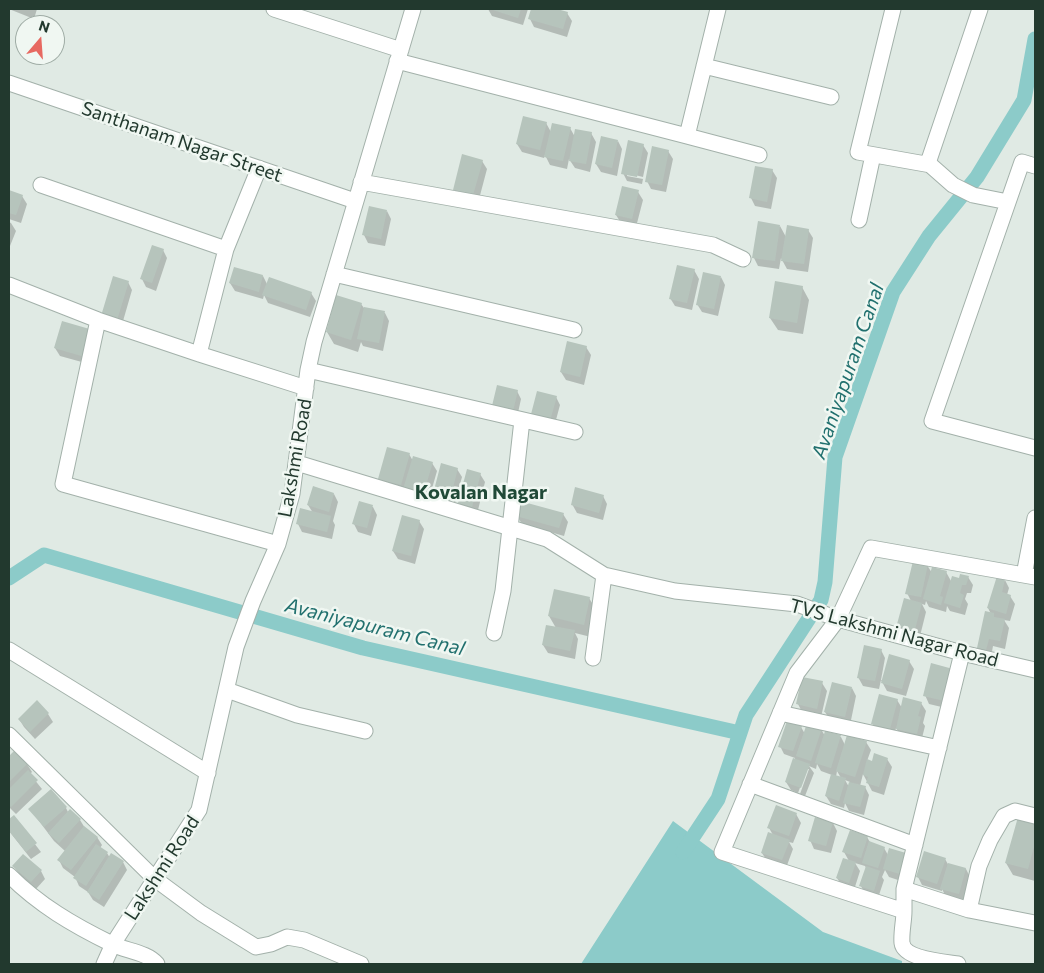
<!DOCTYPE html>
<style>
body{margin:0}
#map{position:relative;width:1044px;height:973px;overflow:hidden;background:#e0eae4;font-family:Commissioner,sans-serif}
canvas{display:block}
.frame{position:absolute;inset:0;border:10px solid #22392e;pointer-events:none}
.north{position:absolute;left:15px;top:15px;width:50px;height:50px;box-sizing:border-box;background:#f0f7f2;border:1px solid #9eaba4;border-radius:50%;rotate:18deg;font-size:14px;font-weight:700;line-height:20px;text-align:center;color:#22392e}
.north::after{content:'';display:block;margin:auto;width:18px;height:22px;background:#e76961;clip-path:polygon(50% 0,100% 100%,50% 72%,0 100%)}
</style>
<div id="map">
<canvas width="1044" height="973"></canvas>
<div class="frame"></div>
<div class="north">N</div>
</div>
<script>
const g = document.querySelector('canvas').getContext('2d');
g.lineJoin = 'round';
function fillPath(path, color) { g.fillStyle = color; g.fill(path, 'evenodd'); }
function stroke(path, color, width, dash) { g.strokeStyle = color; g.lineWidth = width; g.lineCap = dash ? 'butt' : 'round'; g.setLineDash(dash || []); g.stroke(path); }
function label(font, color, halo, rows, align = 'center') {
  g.font = font + ' Commissioner,sans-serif'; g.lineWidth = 5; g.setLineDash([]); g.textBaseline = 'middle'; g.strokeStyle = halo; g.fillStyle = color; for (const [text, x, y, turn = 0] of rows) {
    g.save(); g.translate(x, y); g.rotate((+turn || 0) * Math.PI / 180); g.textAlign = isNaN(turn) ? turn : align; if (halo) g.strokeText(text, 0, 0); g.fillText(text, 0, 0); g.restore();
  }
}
fillPath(new Path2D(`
 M673 821 823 932 902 961V964H581Z`), '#8ccbc9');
fillPath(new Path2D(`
 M9 9H37L34 19Z
 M488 9H528L523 25 492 16Z
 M533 9H553L567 13 572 21 567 37 534 27 530 19Z
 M546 123 551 132 570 128 575 137 591 133 596 142 590 172 575 168 569 159 567 169 550 165 545 155 544 158 522 152 517 144Z
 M618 141 622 149 617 176 601 172 596 164Z
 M643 145 648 153 643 177 627 173V176L643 179 642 184 627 181 623 173Z
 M668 151 673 159 666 192 651 189 647 181Z
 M482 161 487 169 478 203 459 198 454 189Z
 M772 170 777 178 771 209 755 206 751 198Z
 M9 192 22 196 27 204 21 223 9 219Z
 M638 192 643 200 636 227 621 223 616 215Z
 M387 211 391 219 385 246 368 243 364 235Z
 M9 222 11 223 16 231 10 246Z
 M780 226 786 237 808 230 813 238 808 272 787 269 781 258 779 269 758 266 754 258Z
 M163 250 167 258 156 291 146 287 142 279Z
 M694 270 699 279 692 310 675 306 670 298Z
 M263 276 267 284 311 293 316 301 310 317 268 303 264 295 263 299 235 291 230 283Z
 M721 277 725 285 718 316 702 312 697 304Z
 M128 282 132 290 121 328 107 324Z
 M802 287 809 300 803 334 778 330 770 318Z
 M361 304 364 308 385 313 389 321 383 351 363 346 361 342 358 352 334 344 327 332Z
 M63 322 89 364 60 356 55 348Z
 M586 347 591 355 584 385 566 380 561 372Z
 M498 387 517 391 521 399 516 422Z
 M556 397 560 405 553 431 536 426Z
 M409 454 413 461 432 463 437 471 427 506 384 487 379 479Z
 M457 469 462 477 453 510 438 506Z
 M480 474 485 482 477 514 464 511 459 503Z
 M334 494 338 502 333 521 335 525 332 539 302 532 298 524 313 513 308 505Z
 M603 496 607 504 603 520 577 513 572 504Z
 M360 503 373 507 377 515 371 536 358 532 354 524Z
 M563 514 568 522 564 536 522 524 517 516Z
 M419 521 424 529 415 564 398 559 393 551Z
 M927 565 932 573 946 572 951 581 968 577 973 585 971 593H967L965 599 968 604 965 615 950 611 947 606 946 612 929 607 926 601 925 605 922 604 926 612 919 640 902 636 911 601 907 593Z
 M1005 580 1009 588 1007 595 1010 596 1015 604 1010 621 1004 620 1009 628 1005 649 993 646 991 657 983 656 978 648 991 614 988 608Z
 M589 598 597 611 591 637 575 633 578 639 575 659 548 653 543 645 556 628 549 616Z
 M881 650 885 658 881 680H883L909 661 914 669 906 696 887 691 881 680 879 689 863 686 858 677Z
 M932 664 950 709 929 704 925 695Z
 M822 683 827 691 821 717 802 712 798 704Z
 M852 688 856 696 850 725 830 720 825 712Z
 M897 700 902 708 921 703 926 711 923 723 925 726 921 742 902 737 896 728 894 736 877 732 873 724Z
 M37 702 48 714 53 722 35 739 24 727 19 719Z
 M801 727 805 734 821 729 825 736 841 737 845 745 866 742 871 750 867 761 873 762 887 759 892 767 884 795 872 791 863 774 860 786 865 787 869 795 864 815 849 811 845 803 844 808 831 804 826 796 832 775 821 771 817 764 816 769 809 766 814 773 805 796 800 794 809 769H807L798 793 791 790 786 782 795 758 784 754 780 746ZM837 771 841 778 836 777ZM845 780 850 782 849 787Z
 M15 751 27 764 32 772 30 774 42 789 16 814 9 807V757Z
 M66 808 68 812 80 820 85 828 97 837 102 845 100 848 107 853 110 858 123 862 127 870 104 907 93 900 88 892 79 886 75 877 63 868 59 860 65 851 54 841 30 809Z
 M796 814 801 823 793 843 789 842 793 849 786 868 767 861 762 853 773 835 769 828Z
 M14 817 41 852 31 859 9 831V821Z
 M816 818 833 823 837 831 831 853 814 849 810 840Z
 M1019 819 1035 824V881L1013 875 1006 863Z
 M867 837 871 844 884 848 888 855 890 849 904 882 889 877 885 870 882 877 884 880 878 898 865 894 861 886 866 868 865 866 855 863 860 871 854 890 842 886 837 878 849 861 844 852Z
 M945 859 949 866 966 869 970 877 963 902 946 897 942 889V891L922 885 918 877Z
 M14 866 41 871 45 879 36 889 19 874Z`), '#0003');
stroke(new Path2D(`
 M9 578 44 555 363 648 740 733 746 715 821 600 825 582 835 457 893 292 929 236 977 177 1024 100 1035 39
 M683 852 718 799 740 733`), '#8ccbc9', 15);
fillPath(new Path2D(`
 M490 9H521L518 18Z
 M531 9H557L568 12 563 29 528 19Z
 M523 116 547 122 540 150 516 144Z
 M552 123 571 127 563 161 544 157Z
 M575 129 592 132 586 164 569 161Z
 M601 136 618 140 612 168 595 164Z
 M628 140 644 144 637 177 621 174Z
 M652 146 669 150 662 185 645 182Z
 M462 154 483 160 473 195 453 190Z
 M755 166 773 169 767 202 749 198Z
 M622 186 639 190 632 219 615 215Z
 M9 190 23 195 16 215 9 213Z
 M369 206 387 210 381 239 362 235Z
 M758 221 780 225 775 261 752 258Z
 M787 225 809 229 804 264 781 261Z
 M152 245 164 249 152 283 140 279Z
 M677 265 695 269 687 303 669 299Z
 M234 267 263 275 259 292 229 283Z
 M703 272 721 276 714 309 696 305Z
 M113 276 129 281 117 320 101 316Z
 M269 277 312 292 306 310 262 295Z
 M775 281 803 286 797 323 769 318Z
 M336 295 362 303 351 340 326 332Z
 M364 307 385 311 379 343 357 339Z
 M62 321 93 330 85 357 54 348Z
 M567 341 587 346 580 377 560 372Z
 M497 385 518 390 512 415 491 410Z
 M537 391 557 396 549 424 530 418Z
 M387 447 410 453 401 485 378 479Z
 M413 456 433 462 422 498 402 493Z
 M441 463 458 468 449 503 432 498Z
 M467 469 481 473 472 507 458 503Z
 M313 486 334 493 329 512 307 505Z
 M575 487 604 495 599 513 571 505Z
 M359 501 373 505 367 528 352 524Z
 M520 501 564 513 559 528 516 516Z
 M300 508 331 516 327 532 296 524Z
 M402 515 420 520 411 556 392 551Z
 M913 561 928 564 921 597 905 594Z
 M932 567 947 571 940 596 943 597 941 605 923 599Z
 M960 574 969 576 966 585H962L960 593 964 595 960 608 944 603 952 576 959 578Z
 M997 576 1005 579 1002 592 1011 595 1006 614 987 608Z
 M554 589 590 597 584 625 548 616Z
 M904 598 922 603 914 633 896 628Z
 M985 611 994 613V617L1005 619 1000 641 989 639 986 650 977 648Z
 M546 625 575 630 570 651 542 645Z
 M864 645 882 649 875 681 857 678Z
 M889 654 910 660 902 689 881 683Z
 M931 663 953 669 945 701 923 696Z
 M802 677 823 681 817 709 796 704Z
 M832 682 852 687 845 717 824 712Z
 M879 694 898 699 890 729 871 724Z
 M903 697 922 702 918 716 921 717 917 734 896 729Z
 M37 700 49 713 30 732 18 719Z
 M787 721 802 726 793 751 778 747Z
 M807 723 822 728 811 761 796 756Z
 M825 731 841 735 831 768 815 763Z
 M847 735 867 741 855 777 836 771Z
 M15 750 28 763 9 782V756Z
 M874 753 888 758 879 787 866 783 868 777 863 775 867 759 872 761Z
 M793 758 810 764 801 788 785 782Z
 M28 770 38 780 11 807 9 805V789Z
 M831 774 846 778 839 801 825 796Z
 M849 782 866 786 860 807 843 803Z
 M51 789 67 807 44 827 28 809Z
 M776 805 797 813 789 836 767 828Z
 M70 809 81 819 59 843 48 833Z
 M14 815 37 843 26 852 9 831V819Z
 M815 817 833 822 826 846 808 841Z
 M1018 817 1035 822V843L1028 869 1005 863Z
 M84 826 98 837 71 870 57 860Z
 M850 830 868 836 861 858 842 852Z
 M768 832 790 840 782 860 761 853Z
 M869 841 885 847 878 868 862 863Z
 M96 844 108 852 86 886 73 878Z
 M889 848 906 853 900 874 883 869Z
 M924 851 946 858 937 884 916 877Z
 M111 853 124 861 99 900 87 892Z
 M23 854 42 870 31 882 12 866Z
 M843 858 856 862 849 883 836 878Z
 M948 863 966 868 959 894 940 889Z
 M866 866 880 871 874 891 859 886Z`), '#b6c4bc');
const minor = new Path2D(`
 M274 9 401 50
 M893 9 858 152 931 165
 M980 9 928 163 953 185 973 195 1008 202
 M397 61 687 136 718 9
 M704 66 831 97
 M9 83 355 201
 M687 136 759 155
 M1035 166 1022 162 932 421 1035 448
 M361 182 713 245 743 259
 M41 185 226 249 259 168
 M859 220 873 155
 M334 274 574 330
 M9 285 98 320 199 354 306 388
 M98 320 63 484 278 544
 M199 354 226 249
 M308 370 575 432
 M297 463 547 539 604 575 675 591 797 604 838 619 962 653 1035 670
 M1024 575 1035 518
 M494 633 503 591 522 420
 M9 650 208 773
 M962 653 904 889 969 910 1035 923
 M593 658 604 575
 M227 690 297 715 365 731
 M780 713 939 748
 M9 735 155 879 201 913 256 947 271 944 287 937 304 940 361 964
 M750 784 915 845
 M9 875C39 905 73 925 112 944 126 951 147 952 157 964
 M904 889V911L722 852 797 673 838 619 871 548 1035 577
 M969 910 979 866 990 840 1004 816 1015 811 1035 816
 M904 911C904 921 901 933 902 943 904 959 945 962 958 964
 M104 964 113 944 199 810 236 647 253 601 278 544 292 494 308 370 314 342 413 9`);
stroke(minor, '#a3b1aa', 17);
stroke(minor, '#fff', 15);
label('19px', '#22392e', '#f0f7f2', [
 ["Santhanam Nagar Street",182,142,19],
 ["Lakshmi Road",295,458,-80],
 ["TVS Lakshmi Nagar Road",894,633,15],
 ["Lakshmi Road",162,868,-57]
]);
label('italic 20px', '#21706e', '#f0f7f2', [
 ["Avaniyapuram Canal",848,371,-71],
 ["Avaniyapuram Canal",375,627,14]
]);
label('bold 20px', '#204937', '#f0f7f2', [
 ["Kovalan Nagar",481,492]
]);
</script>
